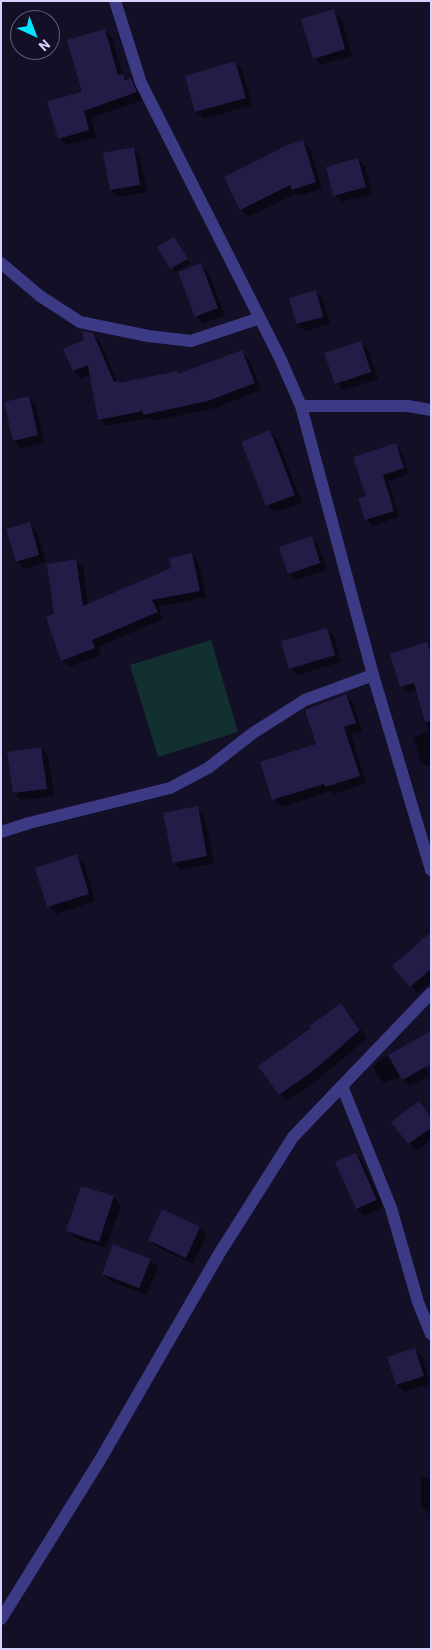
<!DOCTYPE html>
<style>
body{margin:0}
#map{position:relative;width:432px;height:1650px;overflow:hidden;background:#130f26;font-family:Barlow,sans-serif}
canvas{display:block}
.frame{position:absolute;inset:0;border:2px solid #d9d4ff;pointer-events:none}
.north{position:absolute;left:10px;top:10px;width:50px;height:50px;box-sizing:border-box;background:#130f26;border:1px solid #625e7d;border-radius:50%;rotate:137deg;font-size:14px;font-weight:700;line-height:20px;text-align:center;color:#d9d4ff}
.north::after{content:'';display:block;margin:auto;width:18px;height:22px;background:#00e5ff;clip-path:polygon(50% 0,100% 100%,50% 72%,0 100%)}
</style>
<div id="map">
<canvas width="432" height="1650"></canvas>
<div class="frame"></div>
<div class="north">N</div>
</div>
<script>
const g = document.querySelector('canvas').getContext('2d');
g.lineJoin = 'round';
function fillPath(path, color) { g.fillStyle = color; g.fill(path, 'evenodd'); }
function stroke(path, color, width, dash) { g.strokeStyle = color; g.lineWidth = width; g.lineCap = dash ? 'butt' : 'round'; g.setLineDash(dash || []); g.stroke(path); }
fillPath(new Path2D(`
 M211 640 238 732 158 757 130 665Z`), '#12302f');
fillPath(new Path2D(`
 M333 11 341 18 352 56 321 65 314 58Z
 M105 30 112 38 123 75 128 80 130 79 138 87 143 100 91 118 96 137 66 145 59 138 83 92Z
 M234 62 242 69 252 105 204 119 196 112 186 76Z
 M303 142 310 149 322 189 300 196 297 193 248 217 241 210 225 177Z
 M133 149 140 156 147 192 118 197 111 190Z
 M358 159 365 166 372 194 342 202 335 195Z
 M174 238 190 263 175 272 159 248Z
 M201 265 208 272 225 315 203 323 196 316Z
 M316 292 323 299 330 324 305 331 297 324Z
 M93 334 100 342 118 384 177 372 180 375 242 352 249 359 261 390 215 408 152 421 149 418 107 426 99 419 91 374 81 378 74 371 65 349 85 341Z
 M360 342 368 349 378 379 343 390 336 383Z
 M29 398 36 405 44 442 21 448 14 441Z
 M269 431 277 438 302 503 275 512 267 505Z
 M395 445 401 450 409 474 388 481 399 517 372 526 367 520 360 499 367 496Z
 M30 524 37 532 46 562 24 569 17 562Z
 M311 538 318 545 327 570 296 580 289 573Z
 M192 554 198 561 206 597 158 607 163 619 98 647 101 655 69 667 62 660 55 615 76 561 83 567 88 605 172 568Z
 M326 629 334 636 341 662 297 675 290 668Z
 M427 644 431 648V764L426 766 420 759 413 737 429 732 417 690 408 693 401 686Z
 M346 695 353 703 362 731 351 734 366 783 333 794 331 791 281 807 274 799 317 745Z
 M41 748 48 755 54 796 21 800 14 793 9 753Z
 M197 808 204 815 214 863 181 870 174 862Z
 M76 856 84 863 95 901 56 914 49 906Z
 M431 937V982L418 993 411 986Z
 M341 1004 348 1012 367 1038 320 1078 287 1101 280 1094 312 1029Z
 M431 1033V1064L425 1066 430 1075 410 1086 401 1076 384 1083 377 1075 373 1067 379 1061Z
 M419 1103 431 1116V1140L416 1151 393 1122Z
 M356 1154 363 1161 383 1207 364 1216 357 1208Z
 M113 1197 121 1205 106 1248 75 1238 67 1231Z
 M163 1211 200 1228 207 1235 193 1264 157 1247 149 1239Z
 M150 1260 158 1267 147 1295 110 1281 103 1273Z
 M415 1350 422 1357 430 1384 404 1392 397 1385Z
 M421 1477 431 1478V1513H428L421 1505Z`), '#0007');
fillPath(new Path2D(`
 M334 9 345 49 313 59 301 19Z
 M105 29 118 75 123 74 125 80 131 78 137 92 84 111 89 130 58 139 47 101 82 92 67 40Z
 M235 61 246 98 195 112 185 76Z
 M303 140 316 182 292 190 290 185 240 210 224 177 280 149 279 148Z
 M134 147 140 185 110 190 103 153Z
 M358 158 366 187 333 196 326 167Z
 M174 237 188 259 170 269 157 247Z
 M201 263 218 308 195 317 178 272Z
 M316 290 323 317 296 324 289 298Z
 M82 331 93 333 114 382 117 381 118 383 178 371V374L242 350 255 383 208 401 143 415V411L98 420 88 365 73 371 63 349 84 340Z
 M361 341 371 372 335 384 324 353Z
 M29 396 38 435 13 441 4 402Z
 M270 430 295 495 266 506 241 442Z
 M396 443 404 468 383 475 394 511 365 520 358 498 366 496 353 457Z
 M30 522 39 555 16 562 6 529Z
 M312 536 320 563 288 574 279 547Z
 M192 553 200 591 152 600 158 612 92 640 95 648 61 661 46 617 54 614 47 564 76 559 83 606 171 568 169 558Z
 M327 628 335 655 289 669 281 641Z
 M427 642 431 654V721L425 722 414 683 400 687 390 654Z
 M346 694 356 723 344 727 360 776 325 787 324 784 272 800 260 762 316 744 305 710Z
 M41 747 47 789 13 793 7 752Z
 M198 806 207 856 173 863 163 813Z
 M77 854 89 894 47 907 35 868Z
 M431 932V969L410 987 392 966Z
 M341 1003 360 1030 313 1071 279 1095 258 1066 311 1028 309 1026Z
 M431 1031V1064L402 1080 388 1055Z
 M419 1101 431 1117V1128L408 1144 391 1122Z
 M356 1153 377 1200 356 1209 335 1162Z
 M81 1186 114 1196 99 1242 66 1231Z
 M162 1209 200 1227 186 1258 148 1240Z
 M113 1244 151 1259 139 1288 102 1274Z
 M415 1348 424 1376 396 1385 387 1357Z`), '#241b47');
stroke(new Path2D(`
 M115 1 141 83 280 358 301 406 373 675 431 870
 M1 263 40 296 80 322 148 336 191 341 260 318
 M301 406H408L431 410
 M1 832 29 823 170 788 208 768 253 733 305 700 373 675
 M342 1086 391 1208 418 1302 431 1334
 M1 1619 100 1460 219 1254 293 1137 431 993`), '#3d3a85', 12);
</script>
